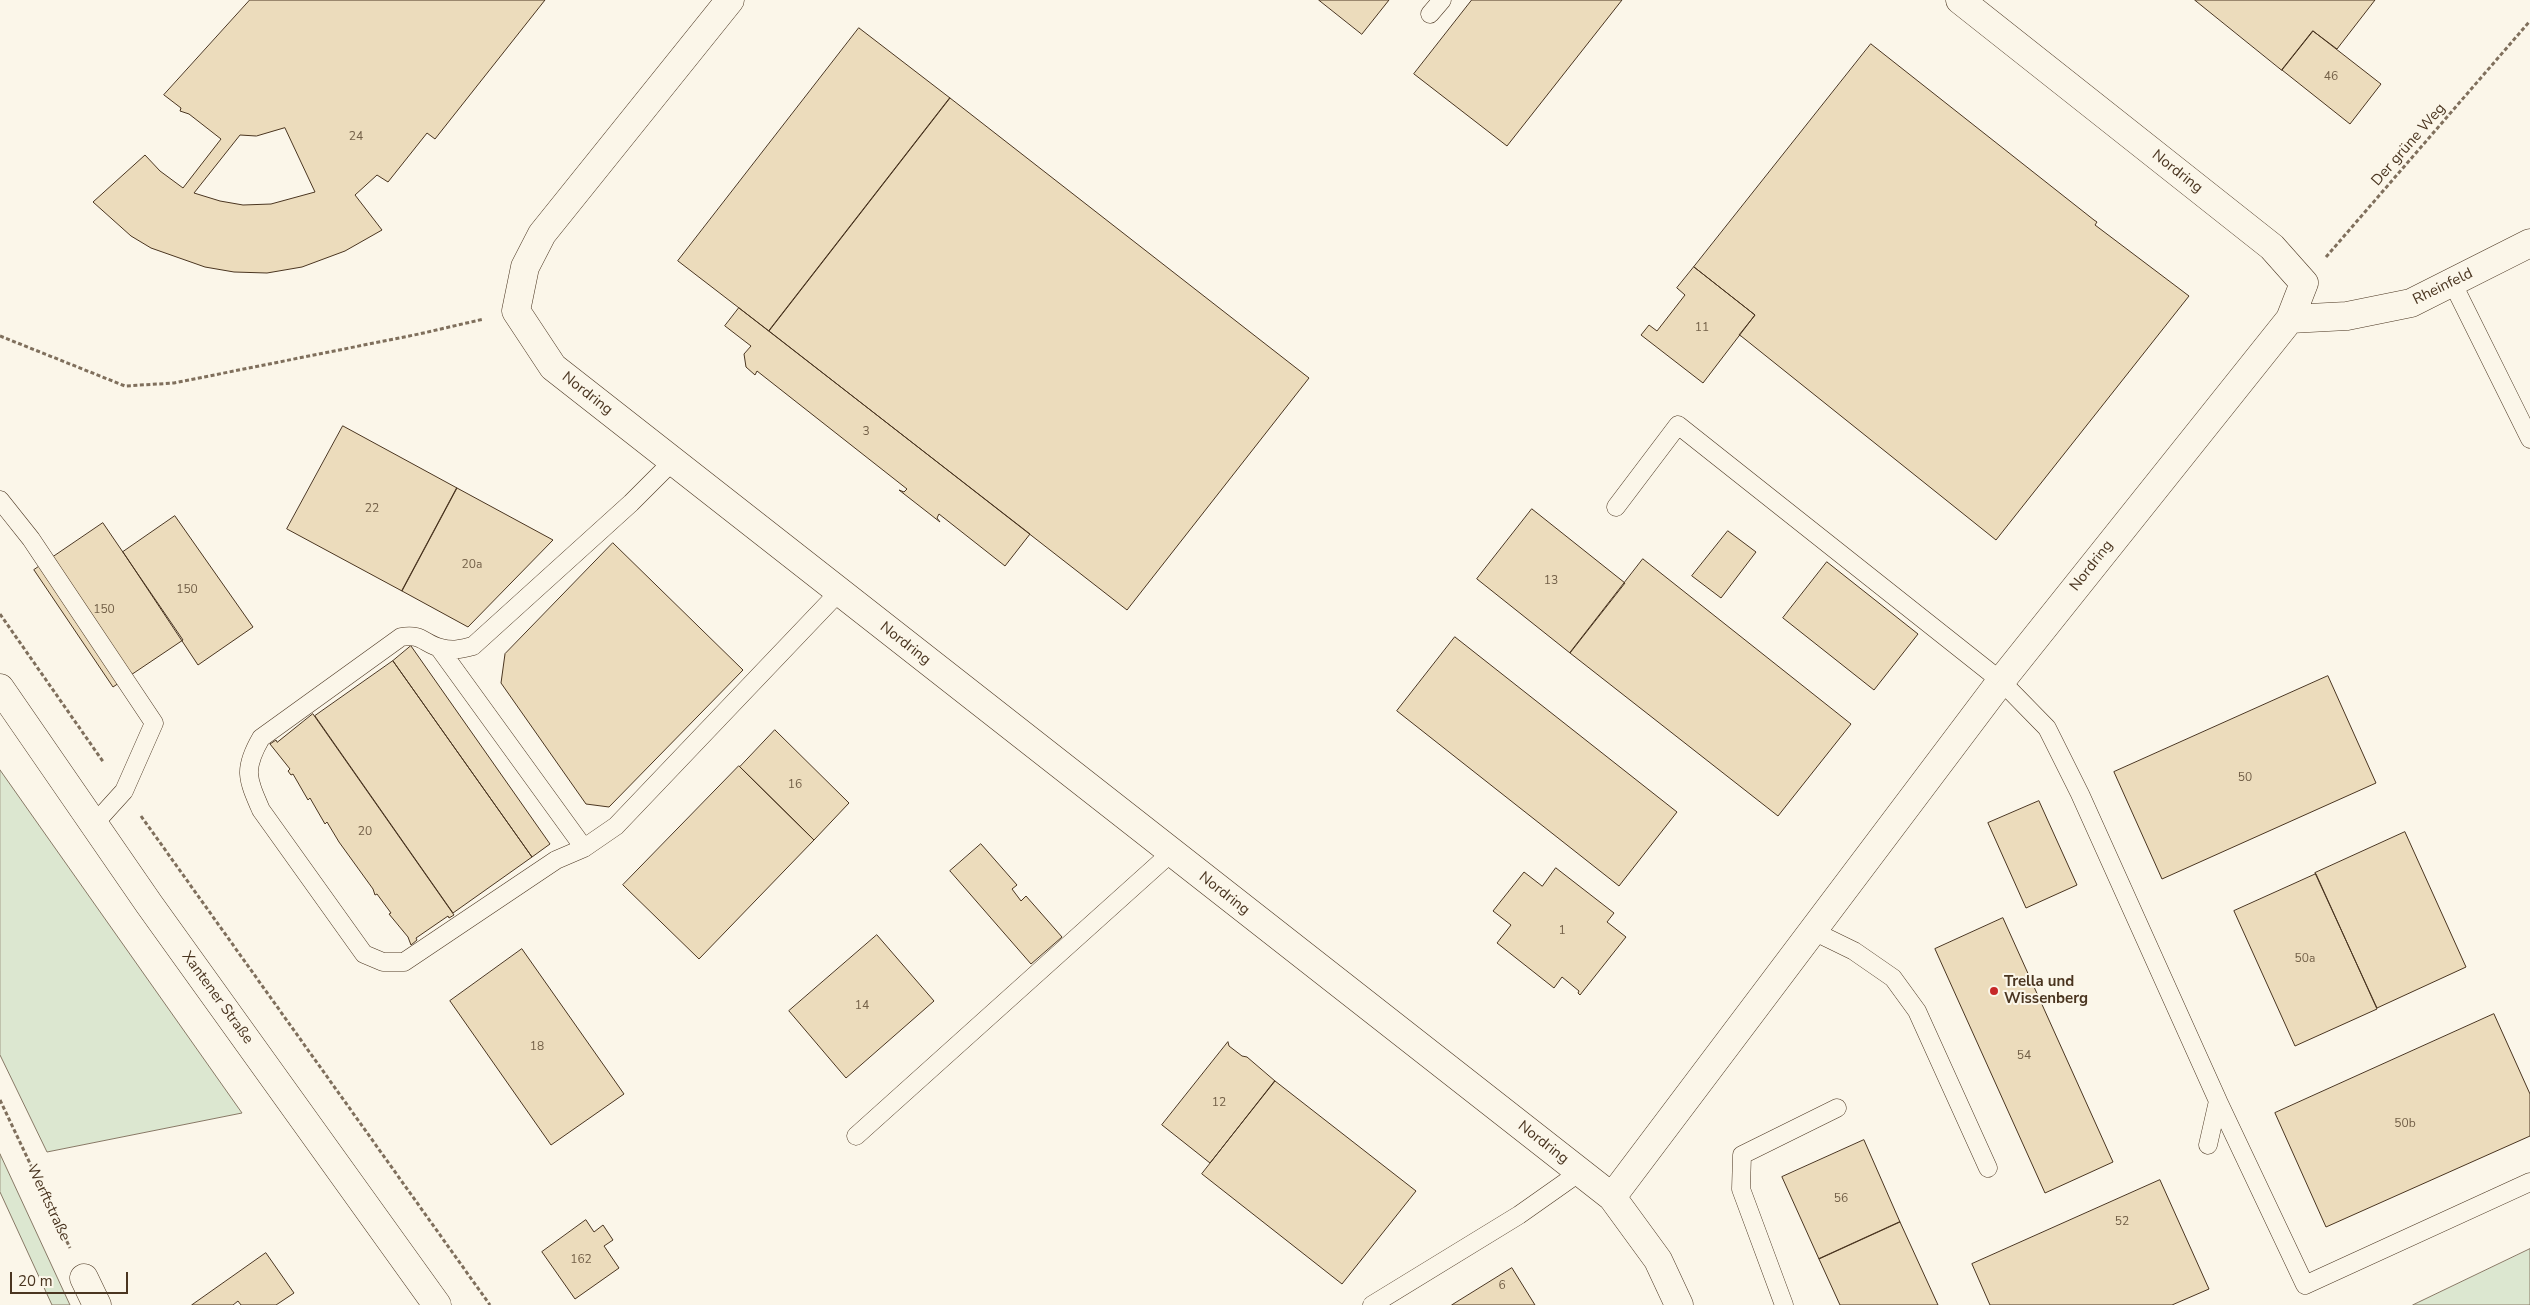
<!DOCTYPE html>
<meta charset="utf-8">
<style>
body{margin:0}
#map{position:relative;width:2530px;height:1305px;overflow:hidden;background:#fbf6e9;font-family:"Nunito Sans",sans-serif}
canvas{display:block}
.scale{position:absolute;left:10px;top:1272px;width:118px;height:22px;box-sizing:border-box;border:2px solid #4a3520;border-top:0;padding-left:6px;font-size:15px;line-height:18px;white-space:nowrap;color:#4a3520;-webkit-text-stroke:4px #fbf6e9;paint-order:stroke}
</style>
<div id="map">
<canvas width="2530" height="1305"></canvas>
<div class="scale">20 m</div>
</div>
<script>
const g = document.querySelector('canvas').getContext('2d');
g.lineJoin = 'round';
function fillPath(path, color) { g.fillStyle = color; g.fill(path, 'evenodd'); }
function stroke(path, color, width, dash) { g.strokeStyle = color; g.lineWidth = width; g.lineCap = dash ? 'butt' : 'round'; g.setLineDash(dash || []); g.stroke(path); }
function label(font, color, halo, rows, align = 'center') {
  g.font = font + ' "Nunito Sans",sans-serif'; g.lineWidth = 4; g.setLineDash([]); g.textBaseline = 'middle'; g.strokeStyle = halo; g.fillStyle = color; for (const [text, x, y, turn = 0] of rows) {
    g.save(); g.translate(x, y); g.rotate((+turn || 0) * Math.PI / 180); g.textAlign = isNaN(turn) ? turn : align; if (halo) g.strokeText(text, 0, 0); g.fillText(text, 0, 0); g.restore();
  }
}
const green = new Path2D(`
 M0 770 242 1113 47 1152 0 1055Z
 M0 1154 70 1305H52L0 1192Z
 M2530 1249V1305H2413Z`);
fillPath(green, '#dce7d0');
stroke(green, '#887966', 1);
const building = new Path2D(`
 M250 0H545L435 139 427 133 388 182 377 175 355 195 382 230 345 251 302 267 267 273 234 272 205 267 151 248 131 236 93 202 145 155 160 171 183 188 221 139 189 114 180 111 181 108 164 95ZM285 128 315 192 271 204 243 205 220 201 194 193 240 135 256 136Z
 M1319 0H1389L1362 34Z
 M1472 0H1622L1507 146 1414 74Z
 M2195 0H2375L2337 49 2313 31 2282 70Z
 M859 28 950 98 769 331 678 261Z
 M2313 31 2381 84 2350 124 2282 70Z
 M1871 44 2094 220 2097 222 2095 225 2189 296 1996 540 1741 336 1739 335 1755 315 1694 267Z
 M950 98 1309 378 1127 610 769 331Z
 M1694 267 1755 315 1703 383 1641 335 1649 325 1657 331 1685 295 1677 288Z
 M739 308 1030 534 1005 566 939 514 937 518 940 522 899 490 904 492 907 489 757 371 755 375 746 367 744 354 751 346 725 326Z
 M343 426 457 488 402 591 287 529Z
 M457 488 553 540 468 627 402 591Z
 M1532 509 1625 583 1570 653 1477 579Z
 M175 516 253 627 198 665 123 552Z
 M103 523 183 640 113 687 34 570Z
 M1728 531 1756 552 1721 598 1692 576Z
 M613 543 743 670 609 807 586 804 501 683 505 654Z
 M1643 559 1851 724 1778 816 1570 653Z
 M1827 562 1918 634 1874 690 1783 618Z
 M1455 637 1677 812 1619 886 1397 711Z
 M411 646 550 844 532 857 393 661Z
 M393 661 532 857 453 913 315 716Z
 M2328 676 2376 783 2162 879 2114 772Z
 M313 714 454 915 449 918 448 916 416 938 417 940 411 945 408 937 389 914 391 913 377 894 375 895 373 889 339 842 327 822 325 824 310 798 308 800 293 774 291 775 288 771 290 769 270 744 276 740 277 742Z
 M775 730 849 803 814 840 740 767Z
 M739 766 814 840 699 959 623 885Z
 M2039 801 2077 885 2026 908 1988 823Z
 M2405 832 2466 967 2377 1008 2315 873Z
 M981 844 1017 885 1012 889 1021 901 1026 896 1062 937 1031 964 950 871Z
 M1556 868 1614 913 1607 922 1626 937 1580 995 1578 993 1579 991 1562 977 1554 988 1497 943 1511 925 1493 911 1524 872 1542 886Z
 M2316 874 2377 1009 2295 1046 2234 911Z
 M2003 918 2113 1162 2045 1193 1935 949Z
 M877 935 934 1001 846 1078 789 1011Z
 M522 949 624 1094 551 1145 450 1001Z
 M2494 1014 2530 1094V1136L2326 1227 2275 1113Z
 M1228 1042 1229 1046 1242 1056 1247 1057 1275 1081 1210 1163 1162 1125Z
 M1275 1081 1416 1191 1342 1284 1202 1174Z
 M1864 1140 1900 1222 1819 1259 1782 1177Z
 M2160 1180 2209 1289 2172 1305H1990L1972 1264Z
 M586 1220 594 1232 603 1225 613 1240 604 1246 619 1268 575 1299 542 1252Z
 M1900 1222 1938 1305H1840L1819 1259Z
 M266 1253 294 1293 276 1305H241L238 1301 233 1305H192Z
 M1512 1268 1535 1305H1452Z`);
fillPath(building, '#ecdcbc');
stroke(building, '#4a3520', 1);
const lane = new Path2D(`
 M1430 14 1442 0
 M2452 282 2530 439
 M673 461 631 503 473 646C462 649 453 651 441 648 424 644 422 633 401 637L261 738C243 769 247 778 261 810L364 954 383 962H404L556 860 584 848 616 826 839 592
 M0 500 31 539 154 723 124 791 95 823
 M1616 507 1678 425 2001 681 2047 728 2080 794 2218 1101 2208 1145
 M439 648 584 848
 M1813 931 1854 951 1893 978 1917 1011 1988 1168
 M2218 1101 2305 1285 2530 1182
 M856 1136 1172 852
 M1372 1305 1519 1215 1580 1172
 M1784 1305 1741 1189 1742 1155 1837 1108`);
const street = new Path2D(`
 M730 0 542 234 525 267 516 311 553 367 1612 1197 1658 1260 1679 1305
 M2290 319 2347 316 2411 303 2530 243
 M1612 1197 2001 681 2290 319 2304 283 2272 247 1960 0
 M84 1278 97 1305`);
const secondary = new Path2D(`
 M0 688 149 904 437 1305`);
stroke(lane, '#4a3520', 19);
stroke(street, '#4a3520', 29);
stroke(secondary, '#4a3520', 29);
stroke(new Path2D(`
 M2326 257 2530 21
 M0 336 125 386 174 383 419 334 484 319
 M0 614 104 763
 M141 816 490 1305
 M0 1100 70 1248`), '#7f6f5c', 3, [4, 2.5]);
stroke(lane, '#fbf6e9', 18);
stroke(street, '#fbf6e9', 28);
stroke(secondary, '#fbf6e9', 28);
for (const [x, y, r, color] of [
 [1994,991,5,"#c62828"]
]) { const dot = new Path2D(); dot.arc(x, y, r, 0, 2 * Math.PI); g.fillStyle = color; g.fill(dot); stroke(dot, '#fbf6e9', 2); }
label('12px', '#725f47', null, [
 ["46",2331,77],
 ["24",356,137],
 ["11",1702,328],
 ["3",866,432],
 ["22",372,509],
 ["20a",472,565],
 ["13",1551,581],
 ["150",187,590],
 ["150",104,610],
 ["50",2245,778],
 ["16",795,785],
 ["20",365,832],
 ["1",1562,931],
 ["50a",2305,959],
 ["14",862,1006],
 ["18",537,1047],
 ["54",2024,1056],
 ["12",1219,1103],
 ["50b",2405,1124],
 ["56",1841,1199],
 ["52",2122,1222],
 ["162",581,1260],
 ["6",1502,1286]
]);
label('15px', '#4a3520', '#fbf6e9', [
 ["Der grüne Weg",2409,145,-49],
 ["Nordring",2177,172,38],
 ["Rheinfeld",2443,287,-26],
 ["Nordring",587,394,38],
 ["Nordring",2092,566,-52],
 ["Nordring",905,644,38],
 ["Nordring",1224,894,38],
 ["Xantener Straße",217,998,54],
 ["Nordring",1543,1143,38],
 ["Werftstraße",48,1203,65]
]);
label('bold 15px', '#4a3520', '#fbf6e9', [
 ["Trella und",2004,982],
 ["Wissenberg",2004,999]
], 'left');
</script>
